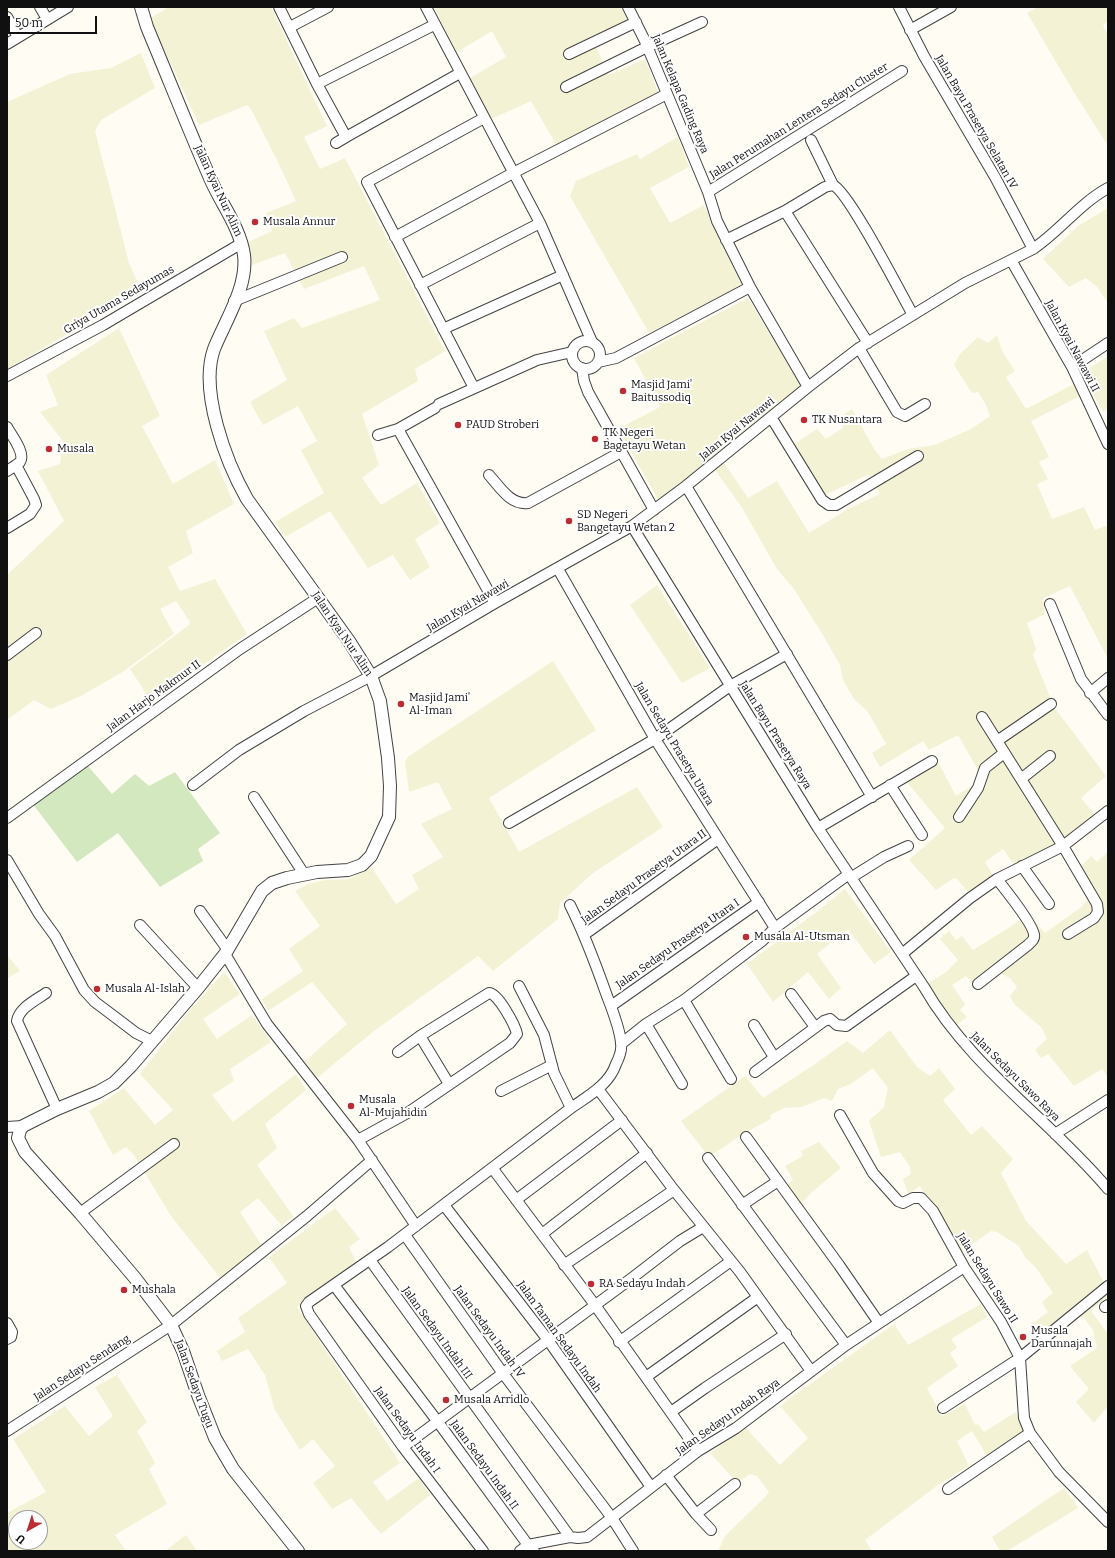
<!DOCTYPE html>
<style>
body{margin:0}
#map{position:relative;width:1115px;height:1558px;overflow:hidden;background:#fefcf3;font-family:Bitter,serif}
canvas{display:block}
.frame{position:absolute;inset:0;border:8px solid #101010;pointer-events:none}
.north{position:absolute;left:8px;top:1510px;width:40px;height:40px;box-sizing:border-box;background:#fff;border:1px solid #9f9f9f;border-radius:50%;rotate:219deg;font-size:11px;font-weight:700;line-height:16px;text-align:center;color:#101010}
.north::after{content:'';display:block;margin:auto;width:14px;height:18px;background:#bb2d32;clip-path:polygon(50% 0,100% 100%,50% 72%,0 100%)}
.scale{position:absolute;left:8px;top:16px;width:89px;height:18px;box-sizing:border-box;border:2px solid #101010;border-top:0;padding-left:5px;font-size:12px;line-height:14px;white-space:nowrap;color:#101010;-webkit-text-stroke:3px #fff;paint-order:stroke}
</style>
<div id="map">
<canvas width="1115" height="1558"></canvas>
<div class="frame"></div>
<div class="north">U</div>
<div class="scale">50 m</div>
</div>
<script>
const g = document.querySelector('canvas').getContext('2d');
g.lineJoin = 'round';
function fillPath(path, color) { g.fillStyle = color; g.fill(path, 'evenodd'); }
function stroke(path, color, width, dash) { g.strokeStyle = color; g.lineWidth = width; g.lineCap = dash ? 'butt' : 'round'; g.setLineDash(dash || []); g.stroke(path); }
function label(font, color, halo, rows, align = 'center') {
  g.font = font + ' Bitter,serif'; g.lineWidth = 4; g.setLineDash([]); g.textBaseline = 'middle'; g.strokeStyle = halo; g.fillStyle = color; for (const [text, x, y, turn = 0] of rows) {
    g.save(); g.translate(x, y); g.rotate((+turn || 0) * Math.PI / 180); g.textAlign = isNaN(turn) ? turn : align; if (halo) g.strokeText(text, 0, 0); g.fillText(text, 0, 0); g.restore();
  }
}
fillPath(new Path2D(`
 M169 7H271L327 126 304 137 320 169 345 158 445 351 415 369 418 381 362 414 379 465 362 478 381 505 417 483 440 523 415 539 430 567 410 580 393 555 368 568 330 511 285 537 275 522 324 493 301 450 317 441 298 406 263 425 250 402 287 380 264 331 294 318 302 328 380 300 364 266 304 289 285 253 252 265 246 243 272 231 266 213 296 201 277 160 251 109 247 105 199 125 173 68 149 19Z
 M434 7H621L631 27 595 45 609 75 645 59 659 95 558 148 531 101 491 119 470 78 506 57 492 31 457 52Z
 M1038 7H1108V21L1103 25 1108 36V146L1075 94 1027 13Z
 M141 53 155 88 101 120 95 131 129 263 142 291 7 369V102L70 74 111 68Z
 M678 137 689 167 650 188 670 223 704 205 742 286 649 333 570 196 576 181 637 154 640 159Z
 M1108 208V303L1097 287 1086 278 1069 287 1043 259 1078 226Z
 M748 298 801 385 659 501 618 429 660 407 634 358Z
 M119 328 160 416 142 426 173 484 215 460 234 504 186 531 193 553 168 567 180 591 215 579 247 634 151 701 130 669 189 625 190 622 176 601 160 609 174 634 124 671 81 696 51 709 34 700 7 720V575L64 521 38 471 60 464 63 441 40 412 58 405 46 375Z
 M997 335 1002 351 1015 371 1006 377 1026 409 1074 384 1080 396 1031 421 1049 457 1039 462 1048 479 1037 484 1052 519 1084 507 1095 530 1108 525V659L1070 586 1043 598 1045 614 1027 623 1036 649 1033 655 1054 707 1106 776 1081 798 1097 817 1018 870 1003 849 985 862 994 877 971 895 957 879 954 878 936 890 909 860 945 828 906 781 937 760 956 796 983 779 958 735 929 750 923 741 880 767 872 753 886 744 868 712 854 699 843 680 840 665 823 635 794 589 777 569 741 506 715 470 724 463 748 498 777 481 809 533 848 509 880 494 869 474 825 495 790 447 817 429 826 439 843 428 840 417 852 409 874 449 882 459 908 449 935 445 971 429 990 416 986 405 978 392 972 393 954 365 960 354 978 337 988 343Z
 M1108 356V408L1103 412 1082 373Z
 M657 585 710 668 682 683 630 605Z
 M553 661 596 730 489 798 519 852 637 787 663 827 593 873 560 903 558 919 493 971 478 956 374 1031 317 1078 305 1061 347 1024 312 982 268 1011 262 999 303 971 289 949 320 926 295 891 308 884 326 880 349 879 372 868 396 904 419 889 412 875 443 857 421 824 452 809 438 782 409 792 405 761 409 756Z
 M1108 852V1077L1102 1069 1074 1086 1048 1054 1041 1058 1035 1050 1047 1039 1042 1028 1014 1004 1010 996 1017 987 1010 978 997 972 979 990 966 976 952 985 965 1004 960 1010 967 1017 957 1025 932 991 926 985 946 972 958 960 940 939 949 931 956 940 962 936 973 950 1010 927 1028 914 1045 933 1080 908 1095 892 1079 868 1091 856 1097 862Z
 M845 889 891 952 874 964 848 929 817 954 841 988 829 999 808 972 773 1002 747 964 823 907Z
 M7 955 20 971 7 978Z
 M224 972 240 994 203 1019 217 1039 252 1015 271 1042 230 1069 234 1081 212 1095 233 1122 296 1074 306 1090 265 1124 277 1148 257 1165 293 1216 282 1226 258 1198 240 1212 262 1246 222 1280 171 1216 134 1155 126 1147 113 1155 89 1111 124 1088 155 1125 173 1110 140 1074 189 1011Z
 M890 1030 917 1067 930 1076 939 1068 955 1089 943 1100 971 1135 982 1126 1013 1159 1001 1173 1026 1221 1066 1264 1087 1250 1102 1279 1107 1297 1091 1311 1108 1334V1406L1094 1423 1076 1402 1089 1389 1070 1366 1097 1348 1093 1330 1084 1318 1073 1314 1043 1345 1034 1334 1033 1323 1048 1312 1042 1302 1053 1293 1037 1269 1025 1257 1019 1246 997 1232 991 1231 958 1254 920 1186 908 1194 903 1179 911 1174 910 1167 900 1152 881 1157 869 1121 884 1107 888 1088 873 1068 851 1084 838 1089 832 1101 824 1098 802 1107 784 1108 770 1115 771 1119 743 1134 709 1157 681 1121 745 1076 763 1098 815 1064 847 1041 863 1053Z
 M819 1142 841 1168 812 1192 799 1206 785 1186 793 1180 785 1166 803 1156 801 1151Z
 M335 1208 360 1239 349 1247 356 1262 297 1307 400 1463 373 1482 387 1501 419 1478 430 1495 381 1534 351 1498 332 1509 313 1483 335 1466 313 1439 300 1450 275 1410 265 1375 248 1349 222 1361 217 1351 245 1332 238 1318 287 1283 269 1257Z
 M981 1304 987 1317 951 1339 957 1348 950 1353 958 1366 927 1388 942 1416 965 1404 975 1425 978 1424 984 1432 1016 1412 1026 1434 987 1456 972 1431 957 1441 969 1466 938 1485 865 1540 872 1551H718L725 1536 765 1497 769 1492 757 1476 750 1474 738 1482 731 1476 710 1453 745 1427 780 1465 808 1438 781 1407 785 1402 894 1324 908 1345Z
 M117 1375 147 1422 137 1431 155 1463 149 1469 167 1504 115 1535 126 1551H7V1513L46 1492 13 1439 65 1406 89 1436 113 1416 95 1387ZM16 1518H40V1542H16Z
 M1064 1488 1078 1508 1007 1551H1000L992 1537Z
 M186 1535 197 1551H165Z`), '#f4f2d4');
fillPath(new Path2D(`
 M88 766 112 794 135 774 149 786 175 772 220 833 198 849 203 861 160 887 118 833 77 862 32 803Z`), '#d3e8be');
const minor = new Path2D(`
 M40 7 47 19
 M279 7 317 84 346 137 460 73
 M426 7 540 223 592 342
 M628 7 645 41 708 192 717 221 750 287 808 387
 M899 7 924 56 995 177 1033 249
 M7 17 18 37
 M290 27 328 7
 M910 30 951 7
 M7 44 68 7
 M569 54 636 22
 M317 84 434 25
 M566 87 647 47 702 22
 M811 140 833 185C849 192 901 294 913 315
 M336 143 346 137
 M708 192 902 71
 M785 211 868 343
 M395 237 513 173 667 94
 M726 240 785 211 825 187 833 185
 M1011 260 1072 367 1108 444
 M420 285 540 223
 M234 301 342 257
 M443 329 563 275
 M572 355a14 14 0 1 1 28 0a14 14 0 1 1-28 0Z
 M859 348 897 412 905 416 925 404
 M598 362 616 358 750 287
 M1072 367 1108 343
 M582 368 584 381 588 392 654 510
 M7 376 103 325 242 243
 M474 388 367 182 484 118
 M439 404 537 360 572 352
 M771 417 822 500 829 505H836L918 456
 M7 427C11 435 26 453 20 462 17 465 11 468 7 471
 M398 429 495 603
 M378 435 398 429 435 408
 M489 475C500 487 510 505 528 503L621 452
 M686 486 872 797
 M632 526 818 828 924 987C970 1067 1049 1119 1108 1189
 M7 528 30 514 36 505 34 499 16 465
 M558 569 655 739 775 928
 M1050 604 1081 679 1108 715
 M7 655 36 633
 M1090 693 1108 678
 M982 717 1063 846 1097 904 1098 912 1094 918 1068 934
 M997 741 1051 704
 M1021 779 1050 756
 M193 785 239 750 304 711 371 676 495 603 632 526 686 486 808 387 859 348 965 283 1033 249C1060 231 1079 204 1108 188
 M890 785 922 835
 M254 797 304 874
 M959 817 978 788 985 768 1004 753
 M7 818 240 649 318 598
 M509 823 655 739 730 686 787 654
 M818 828 932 761
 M7 860 39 914 55 936 84 990 95 1002 111 1014 136 1033 152 1041
 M1022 866 1049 904
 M852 877 884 857 908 846
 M200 911 228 950
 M140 925 198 988
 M585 934 718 839
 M225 954 267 1024 358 1140 416 1226
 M902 954 970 898 997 879 1063 846 1108 811
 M978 984 1028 945C1031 942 1035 939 1034 935 1034 925 1004 888 997 879
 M519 986 544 1035 554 1073 571 1108
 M46 993C36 1000 19 1008 17 1021L57 1109
 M791 994 815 1027
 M684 1000 731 1079
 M611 1006 759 902
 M646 1024 682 1084
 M754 1025 774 1057
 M420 1036 449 1084
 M621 1044 646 1024 684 1000 762 941 775 928 849 874
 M755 1072 824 1021 830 1019 837 1025 846 1026 916 976
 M598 1089 674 1190 740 1272 811 1371
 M501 1091 552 1065
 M840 1115 873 1173 898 1201 903 1203 913 1198H921L933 1211 964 1267 1001 1322 1020 1358 1024 1418 1030 1433 1059 1472 1108 1522
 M7 1127 23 1126
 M1055 1134 1108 1100
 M746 1137 839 1265 879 1323
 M358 1140 409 1112 510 1043 517 1034C515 1025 498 993 489 993L420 1036 398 1052
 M708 1158 846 1345
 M493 1169 595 1305 698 1451
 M516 1200 622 1120
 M444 1205 548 1340 651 1487
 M742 1205 778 1181
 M80 1213 174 1144
 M542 1234 647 1153
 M405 1235 502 1372 612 1518 633 1551
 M370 1260 570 1537
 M564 1265 674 1190
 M334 1285 438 1422 528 1545 534 1551
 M1105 1307 1108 1305
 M7 1323 12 1332 11 1337 7 1339
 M619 1342 731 1261
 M646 1377 758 1297
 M943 1408 1020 1358 1108 1286
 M671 1412 705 1388 786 1334
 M7 1431 171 1325 307 1216 372 1160
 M403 1447 632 1278 680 1241 703 1227
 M666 1475 696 1514 711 1530
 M948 1489 1030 1433
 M696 1514 735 1484
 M483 1551 403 1447 309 1314 306 1306 309 1302 388 1247 571 1108C588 1096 609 1085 616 1064 619 1058 622 1049 621 1043 620 1029 612 1009 607 996 596 965 585 935 570 905
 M520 1551 528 1545 570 1537 578 1538 587 1537 698 1451 736 1428 846 1345 964 1267`);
const tertiary = new Path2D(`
 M141 7 147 27C168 77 188 128 210 178 221 204 240 227 244 255 248 287 225 321 214 349 199 391 226 462 247 499L349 641 371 676 380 701 388 758 390 786 389 817 371 856 362 865 348 870 317 872 287 878 272 883 262 891 225 954 198 988 131 1066 114 1083 98 1092 57 1109 23 1126 20 1130 18 1138 25 1152 80 1213 135 1278 171 1325 183 1351 198 1395 215 1438 233 1469 298 1551`);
stroke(minor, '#434343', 12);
stroke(tertiary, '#434343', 14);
stroke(minor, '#fff', 10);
stroke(tertiary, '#fff', 12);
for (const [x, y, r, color] of [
 [255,222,4,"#bb2d32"],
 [623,391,4,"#bb2d32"],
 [804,420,4,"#bb2d32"],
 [458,425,4,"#bb2d32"],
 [595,439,4,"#bb2d32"],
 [49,449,4,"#bb2d32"],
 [569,521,4,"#bb2d32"],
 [401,704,4,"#bb2d32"],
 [746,937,4,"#bb2d32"],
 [97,989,4,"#bb2d32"],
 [351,1106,4,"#bb2d32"],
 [591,1284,4,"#bb2d32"],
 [124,1290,4,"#bb2d32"],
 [1023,1337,4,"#bb2d32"],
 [446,1400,4,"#bb2d32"]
]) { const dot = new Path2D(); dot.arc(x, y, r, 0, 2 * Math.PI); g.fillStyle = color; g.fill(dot); stroke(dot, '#fff', 1.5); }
label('11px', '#101010', '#fff', [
 ["Jalan Kelapa Gading Raya",680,94,67],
 ["Jalan Perumahan Lentera Sedayu Cluster",799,121,-32],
 ["Jalan Bayu Prasetya Selatan IV",976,122,60],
 ["Jalan Kyai Nur Alim",218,191,65],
 ["Griya Utama Sedayumas",119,300,-30],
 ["Jalan Kyai Nawawi II",1072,346,62],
 ["Jalan Kyai Nawawi",737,429,-39],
 ["Jalan Kyai Nawawi",468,606,-30],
 ["Jalan Kyai Nur Alim",342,634,56],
 ["Jalan Harjo Makmur II",154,696,-36],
 ["Jalan Bayu Prasetya Raya",775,735,58],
 ["Jalan Sedayu Prasetya Utara",674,744,59],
 ["Jalan Sedayu Prasetya Utara II",644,877,-36],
 ["Jalan Sedayu Prasetya Utara I",678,944,-35],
 ["Jalan Sedayu Sawo Raya",1015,1077,45],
 ["Jalan Sedayu Sawo II",987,1278,58],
 ["Jalan Sedayu Indah IV",489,1332,54],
 ["Jalan Sedayu Indah III",437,1333,54],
 ["Jalan Taman Sedayu Indah",559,1337,54],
 ["Jalan Sedayu Sendang",82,1368,-33],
 ["Jalan Sedayu Tugu",194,1384,70],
 ["Jalan Sedayu Indah Raya",728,1417,-35],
 ["Jalan Sedayu Indah I",407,1430,54],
 ["Jalan Sedayu Indah II",484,1465,54]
]);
label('11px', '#101010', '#fff', [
 ["Musala Annur",263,222],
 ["Masjid Jami'",631,385],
 ["Baitussodiq",631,398],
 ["TK Nusantara",812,420],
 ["PAUD Stroberi",466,425],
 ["TK Negeri",603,433],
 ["Bagetayu Wetan",603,446],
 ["Musala",57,449],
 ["SD Negeri",577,515],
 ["Bangetayu Wetan 2",577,528],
 ["Masjid Jami'",409,698],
 ["Al-Iman",409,711],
 ["Musala Al-Utsman",754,937],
 ["Musala Al-Islah",105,989],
 ["Musala",359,1100],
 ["Al-Mujahidin",359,1113],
 ["RA Sedayu Indah",599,1284],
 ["Mushala",132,1290],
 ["Musala",1031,1331],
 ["Darunnajah",1031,1344],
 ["Musala Arridlo",454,1400]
], 'left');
</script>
